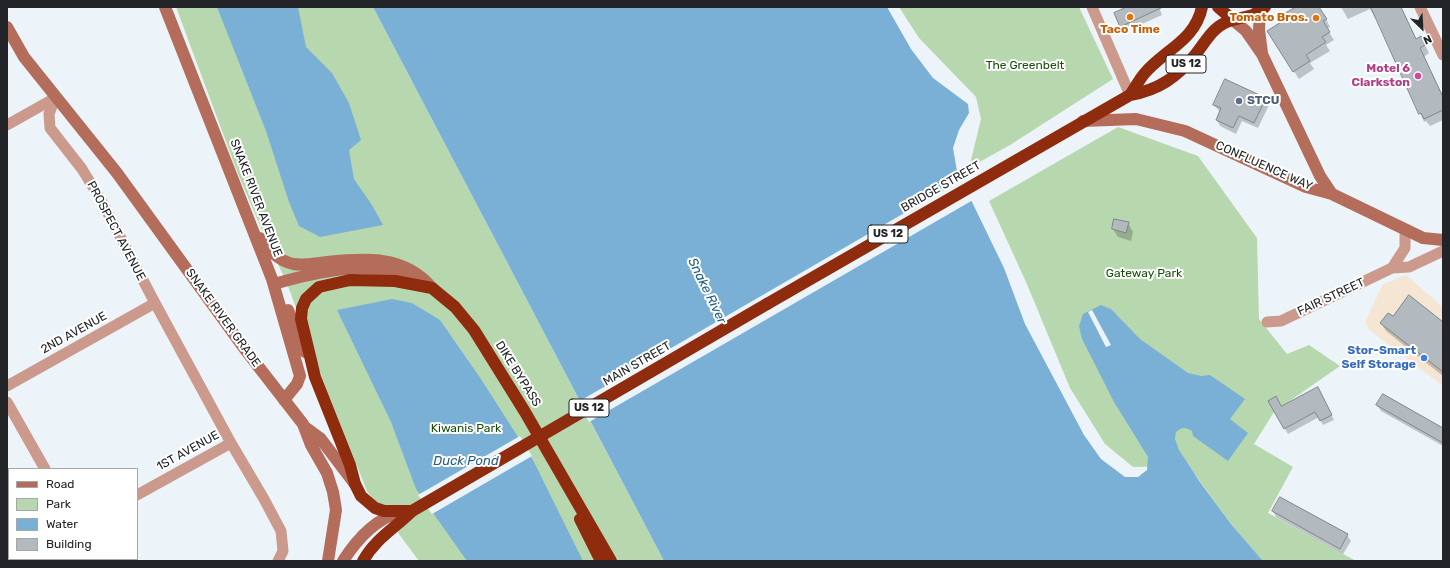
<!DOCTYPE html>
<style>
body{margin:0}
#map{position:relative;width:1450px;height:568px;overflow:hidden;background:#ecf4fa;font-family:Rubik,sans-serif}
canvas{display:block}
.frame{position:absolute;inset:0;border:8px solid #222427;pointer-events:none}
.legend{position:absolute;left:8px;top:468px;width:130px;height:92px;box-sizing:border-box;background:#fff;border:1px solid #a7a7a9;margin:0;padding:5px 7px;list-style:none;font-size:12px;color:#222427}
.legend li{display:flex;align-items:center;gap:8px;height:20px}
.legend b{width:20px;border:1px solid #a7a7a9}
.north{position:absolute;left:1402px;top:8px;width:40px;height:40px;-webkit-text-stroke:3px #fff;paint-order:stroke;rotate:155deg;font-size:11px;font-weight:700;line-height:16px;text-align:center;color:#222427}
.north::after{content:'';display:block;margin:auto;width:14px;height:18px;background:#222427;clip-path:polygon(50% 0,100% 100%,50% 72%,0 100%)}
</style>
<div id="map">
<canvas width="1450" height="568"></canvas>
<div class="frame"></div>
<ul class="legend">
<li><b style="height:5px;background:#b36d5a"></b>Road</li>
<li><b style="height:11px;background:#b7d8af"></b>Park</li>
<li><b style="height:11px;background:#7bb0d6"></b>Water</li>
<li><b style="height:11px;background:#b2b9bf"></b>Building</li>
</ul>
<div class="north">N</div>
</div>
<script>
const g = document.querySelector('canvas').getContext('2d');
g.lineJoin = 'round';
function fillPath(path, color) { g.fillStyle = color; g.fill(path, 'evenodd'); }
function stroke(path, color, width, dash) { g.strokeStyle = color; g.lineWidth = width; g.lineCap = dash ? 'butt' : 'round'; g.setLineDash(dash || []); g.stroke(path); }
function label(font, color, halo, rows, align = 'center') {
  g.font = font + ' Rubik,sans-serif'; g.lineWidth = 4; g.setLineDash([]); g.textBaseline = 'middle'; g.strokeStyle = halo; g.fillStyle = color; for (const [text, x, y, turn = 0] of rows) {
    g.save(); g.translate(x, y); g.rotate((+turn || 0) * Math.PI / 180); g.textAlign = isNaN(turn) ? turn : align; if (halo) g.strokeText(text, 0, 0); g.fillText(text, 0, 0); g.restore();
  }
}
fillPath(new Path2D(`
 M1406 275 1443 307V386L1369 330 1365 322 1383 284Z`), '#f4e6d3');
fillPath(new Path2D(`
 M176 7H373L664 561H419L367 491 328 393 286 281 261 228 238 174Z
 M899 7H1079L1113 79 1010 145 969 168 981 119 976 97 919 38Z
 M1118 127 1198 156 1257 238 1259 319 1287 354 1309 345 1340 366 1274 412 1254 444 1293 467 1268 513 1356 561H1263L1231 524 1189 466 1133 467 1105 444 1070 388 1026 282 989 201Z`), '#b7d8af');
fillPath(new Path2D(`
 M217 7H298L306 47 332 73 349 103 361 140 349 150 354 179 372 205 383 225 320 237 299 226 289 202 266 131Z
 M373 7H887L911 49 933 78 968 104 969 113 959 130 953 148 957 171 1004 268 1025 324 1084 435 1101 459 1125 477H1138L1147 470 1148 457 1114 402 1082 339 1079 326 1083 314 1101 305 1111 309 1140 339 1188 373 1201 376 1210 375 1245 399 1230 419 1248 433 1228 461 1193 436 1192 431C1185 427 1182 427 1176 432L1175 439 1179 450 1200 482 1231 524 1263 561H664Z
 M392 299 412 303 440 320 481 379 534 462 583 561H467L416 489 391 422 337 310Z`), '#7bb0d6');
fillPath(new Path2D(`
 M963 179 973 200 589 422 578 402Z
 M1092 310 1111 345 1106 347 1088 312Z
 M520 436 532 456 432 514 418 495Z`), '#ecf4fa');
fillPath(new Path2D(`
 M1129 7H1159L1162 15 1124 32 1121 26Z
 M1298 7H1312L1326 19 1330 27 1327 29 1334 40 1326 45 1330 51 1310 63 1314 69 1299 79 1273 39Z
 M1341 7H1401L1416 40 1421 37 1429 53 1424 57 1441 94 1443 93V120L1430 126 1426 121 1424 122 1399 66 1394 59 1391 51H1392L1377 17 1375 18 1370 9 1348 19Z
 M1265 99 1269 105 1258 128 1242 121 1236 134 1220 126 1217 120 1220 112 1214 105Z
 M1115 220 1128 223 1133 232 1131 241 1118 237 1113 229Z
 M1381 323H1443V376L1386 331Z
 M1320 393 1334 420 1323 425 1319 417 1288 434 1269 401 1281 407Z
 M1377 405 1443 429V446L1381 411Z
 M1273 511 1347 535 1351 541 1343 554 1276 517Z`), '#0003');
const building = new Path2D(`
 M1127 7H1163L1120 27 1114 13Z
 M1296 7H1319L1327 19 1323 21 1330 32 1322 37 1326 42 1306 55 1310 61 1293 72 1267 31 1289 17 1286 13Z
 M1371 7H1401L1416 39 1421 36 1425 45 1420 48 1443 97V110L1424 119 1421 113 1419 114Z
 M1225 79 1266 98 1254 123 1239 116 1233 128 1216 120 1221 108 1213 105Z
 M1114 219 1129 222 1126 233 1112 229Z
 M1409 295 1443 322V372L1380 323 1388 313 1393 316Z
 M1318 387 1332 415 1320 421 1315 412 1284 429 1268 401 1276 396 1281 406Z
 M1383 394 1443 428V443L1376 405Z
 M1280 497 1348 534 1340 549 1272 511Z`);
fillPath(building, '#b2b9bf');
stroke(building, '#7f868c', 1);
stroke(new Path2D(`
 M1092 7 1130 95
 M1420 7 1443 55
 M55 98 49 114 50 128 82 169 102 202 155 303 231 443 264 499 281 531 283 551 278 561
 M7 125 55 98
 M1392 268 1405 248V229
 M1267 322 1281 321 1392 268 1409 267 1443 251
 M7 386 155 303
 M7 402 45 469
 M137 495 231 443
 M126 559 127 561
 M18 561 21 559`), '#cb9a8c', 11);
stroke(new Path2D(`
 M165 7 272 279 300 376 297 384 284 400
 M1260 11 1259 30 1262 53
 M1233 20 1246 31 1262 54 1320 176 1332 194
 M7 27 24 57 117 173 244 348 303 424 311 445 327 473 333 492 336 510 328 561
 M1083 121 1136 119 1185 131 1306 187 1332 194 1423 238 1443 240
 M260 238C267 250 280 261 293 264 305 266 316 263 327 262 365 258 405 255 432 288
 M274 284C316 272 370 259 412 278
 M288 310 305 352
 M305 427 320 438 355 484
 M343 561C357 539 374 520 399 512`), '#b36d5a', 12);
stroke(new Path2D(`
 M1218 7 1233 20 1253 15 1265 7
 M1130 95C1135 88 1139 80 1144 74 1164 50 1195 41 1202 7
 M767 304 1130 95C1159 90 1177 77 1195 55 1207 40 1213 25 1233 20
 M412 511H384L375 508 361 496 355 484 350 465 315 377 301 319 302 308 306 299 319 287 350 280 395 281 432 288 455 307 474 330 525 412 611 561
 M580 519 601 561
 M363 561C375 539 395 528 412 511`), '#8f2c0e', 12);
stroke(new Path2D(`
 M412 511 767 304`), '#8f2c0e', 12);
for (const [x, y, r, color] of [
 [1130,17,4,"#e8710a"],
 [1316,18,4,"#e8710a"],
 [1418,76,4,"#d1479c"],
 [1239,101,4,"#5c6f8a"],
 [1424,358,4,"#3f7fe0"]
]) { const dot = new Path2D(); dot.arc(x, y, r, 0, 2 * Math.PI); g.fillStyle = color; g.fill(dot); stroke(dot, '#fff', 1.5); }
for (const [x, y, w] of [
 [1186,64,40],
 [888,234,40],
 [589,408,40]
]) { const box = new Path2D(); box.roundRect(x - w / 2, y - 9, w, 18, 3); g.fillStyle = '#fff'; g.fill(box); stroke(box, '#222427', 1); }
label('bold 11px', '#222427', null, [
 ["US 12",1186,64],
 ["US 12",888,234],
 ["US 12",589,408]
]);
label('bold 12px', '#c56008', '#fff', [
 ["Tomato Bros.",1308,18],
 ["Taco Time",1130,30,"center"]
], 'right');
label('12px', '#1b4d0a', '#fff', [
 ["The Greenbelt",1025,66],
 ["Gateway Park",1144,274],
 ["Kiwanis Park",466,429]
]);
label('bold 12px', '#b23c85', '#fff', [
 ["Motel 6",1410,69],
 ["Clarkston",1410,83]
], 'right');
label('bold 12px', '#4e5e75', '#fff', [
 ["STCU",1247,101]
], 'left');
label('12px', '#222427', '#fff', [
 ["CONFLUENCE WAY",1264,166,24],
 ["BRIDGE STREET",941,187,-30],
 ["SNAKE RIVER AVENUE",256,198,69],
 ["PROSPECT AVENUE",116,231,62],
 ["FAIR STREET",1331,297,-25],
 ["SNAKE RIVER GRADE",223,318,54],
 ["2ND AVENUE",74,333,-29],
 ["MAIN STREET",637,364,-30],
 ["DIKE BYPASS",518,374,58],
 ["1ST AVENUE",188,451,-29]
]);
label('bold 12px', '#366cbe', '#fff', [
 ["Stor-Smart",1416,351],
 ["Self Storage",1416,365]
], 'right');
label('italic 13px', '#1f5d82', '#fff', [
 ["Snake River",707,291,64],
 ["Duck Pond",466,461]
]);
</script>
